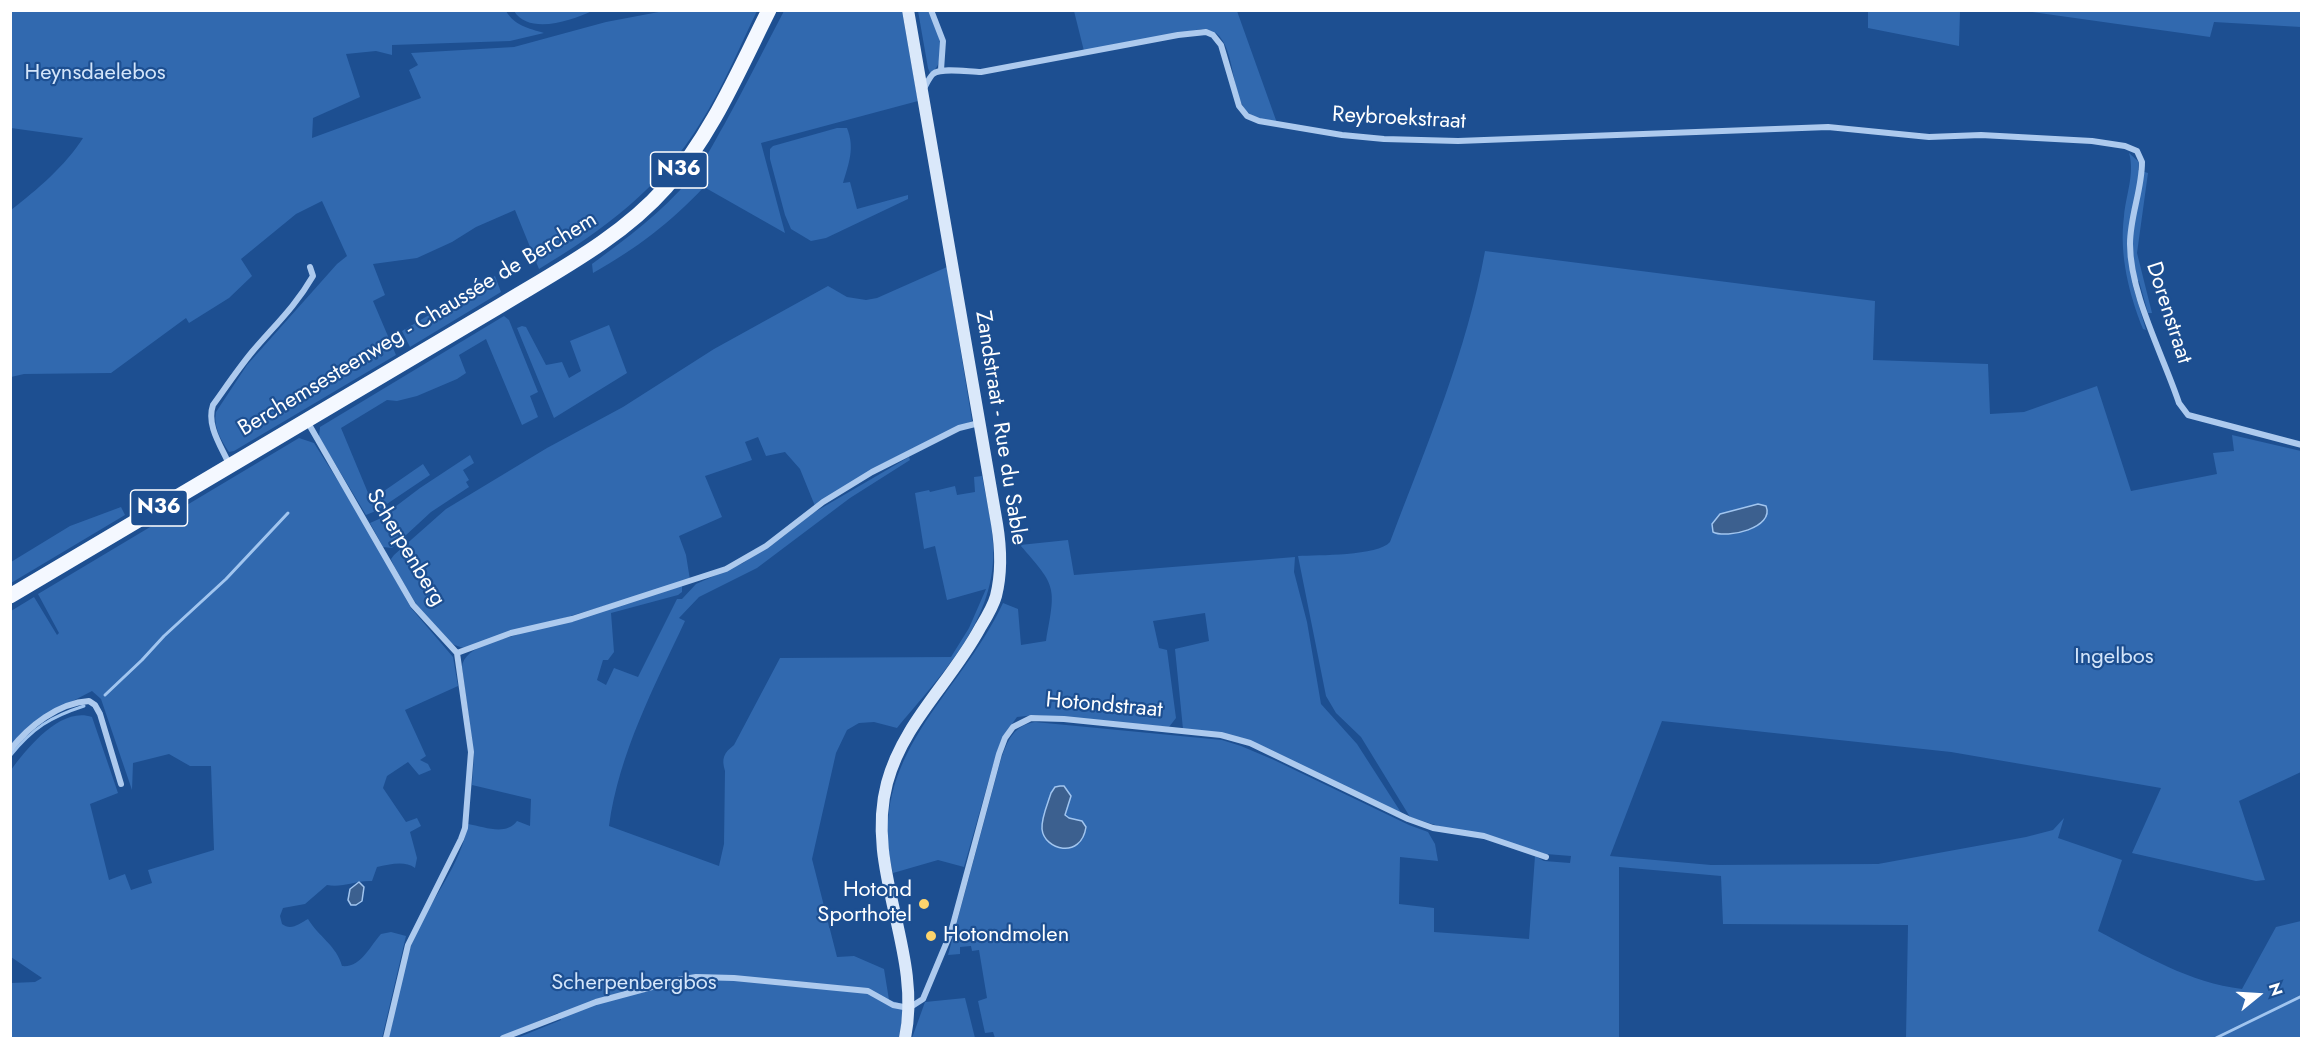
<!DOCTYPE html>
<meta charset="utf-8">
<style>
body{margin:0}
#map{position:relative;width:2312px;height:1049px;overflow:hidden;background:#1d4f91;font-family:Jost,sans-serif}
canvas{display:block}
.frame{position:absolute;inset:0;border:12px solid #fff;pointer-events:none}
.north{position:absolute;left:2228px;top:965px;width:60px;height:60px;-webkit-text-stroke:4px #1d4f91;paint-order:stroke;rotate:72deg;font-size:16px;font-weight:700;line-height:24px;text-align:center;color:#fff}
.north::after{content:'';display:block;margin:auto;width:21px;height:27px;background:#fff;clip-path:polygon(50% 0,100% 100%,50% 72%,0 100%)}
</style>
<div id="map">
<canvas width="2312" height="1049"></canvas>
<div class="frame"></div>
<div class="north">N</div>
</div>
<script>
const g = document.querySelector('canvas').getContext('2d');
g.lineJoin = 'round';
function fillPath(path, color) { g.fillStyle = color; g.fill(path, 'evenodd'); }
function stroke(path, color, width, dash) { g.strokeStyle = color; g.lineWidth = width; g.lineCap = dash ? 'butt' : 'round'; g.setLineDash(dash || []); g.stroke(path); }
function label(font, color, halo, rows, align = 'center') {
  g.font = font + ' Jost,sans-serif'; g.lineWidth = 4.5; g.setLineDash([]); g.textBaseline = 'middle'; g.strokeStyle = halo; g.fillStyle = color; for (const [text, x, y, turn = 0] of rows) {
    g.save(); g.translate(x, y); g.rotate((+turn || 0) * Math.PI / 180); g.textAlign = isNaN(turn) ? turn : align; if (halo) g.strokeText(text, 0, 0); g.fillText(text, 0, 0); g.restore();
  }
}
fillPath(new Path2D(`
 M506 11C515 26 528 28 544 33L510 41 392 45V55L376 51 346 54 360 97 313 118 312 138 421 98 409 70 418 65 411 53 514 47 606 22 664 11H757C739 48 723 87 701 122 662 187 602 231 539 269L515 210 476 227 452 242 417 258 373 264 385 295 373 301 396 355 234 451 229 452C221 440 213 427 216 412L247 365 337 264 347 256 322 201 296 214 241 259 252 276 229 298 189 323 186 318 111 373 24 374 11 377V210C37 190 66 165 83 138L11 128V11Z
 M514 11H592C571 21 529 35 514 11Z
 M784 11H902L918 101 761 143 785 233 704 187C668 225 638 247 593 273L592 264C627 238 661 213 690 179 704 163 713 144 724 125 745 87 764 49 784 11Z
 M918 11H928C937 28 949 55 933 72L930 73 928 68Z
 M1074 11H1237L1277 123C1268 121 1258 120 1250 114 1230 100 1237 50 1216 33L1201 29 1084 51Z
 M1868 11H1960L1959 46 1868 28Z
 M2025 11H2301V27L2214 22 2210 37Z
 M837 128H847C855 148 849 163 843 183L850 182 857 209 908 195V199L826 238 811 241 791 229 785 215 770 159V149L773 146Z
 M2129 153 2139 162 2138 170 2148 173 2137 253 2152 313H2148L2139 281 2132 283 2146 330 2143 329C2129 294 2119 255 2124 216 2126 195 2135 173 2129 153Z
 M1485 251 1875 301 1873 360 1988 364 1990 414 2024 412 2097 386 2131 491 2217 474 2213 453 2234 451 2232 435 2301 451V772L2239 801 2265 880 2256 881 2132 853 2161 788 1951 752 1662 721 1610 856 1711 865 1878 864 2026 837 2053 830 2064 818 2058 838 2122 860 2098 931C2144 955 2190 983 2242 989L2276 927 2301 921V1038H1906L1908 925 1723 924 1721 876 1619 867V1038H995L993 1032 985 1033 978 1001 987 998 979 950 972 951 971 946 960 947V954L948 955 1001 759C1008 740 1013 726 1035 722L1222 740 1241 746 1274 760 1409 825 1428 832 1435 844 1438 861 1400 857 1399 904 1434 908V932L1529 939 1535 856 1544 861 1570 863 1571 856 1546 854 1486 835 1448 829 1410 817 1361 737 1336 713 1326 696 1298 556C1318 555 1378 556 1390 542 1426 447 1467 351 1485 251Z
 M947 267 972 421 882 464 815 506 800 469 785 452 766 456 758 437 745 442 752 460 705 476 722 517 679 536 686 555 690 580 544 624 545 627 682 586V592L678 595 611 613 614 652 608 660H603L597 680 606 685 614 668 638 677 677 599H682L696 584 743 563 781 538 813 513 909 457 910 460 850 498 757 568 699 597 679 618 685 621C654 687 619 753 609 826L719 866 724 844 725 771C721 758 724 753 734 745L780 658 951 657 969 628 986 589 947 600 935 546 924 549 915 493 929 490 930 492 955 486 957 495 975 492 974 477 982 476C986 498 992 521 993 544 998 618 941 675 897 728L874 722 859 723 847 730 836 753 812 859 837 957 854 956 884 969 889 1000 902 1004 904 1007 899 1038H517L561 1020 558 1013 498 1038H389C397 1005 401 967 415 936 432 897 461 865 468 824 485 827 506 836 517 821L530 826 531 799 472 785 474 757 462 667C464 646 502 640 519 634L518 629 466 648C436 646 408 590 394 566L391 559 394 555 446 509 547 448 623 407 714 349 819 291 828 286 847 297 866 300 877 298Z
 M495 276 501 292 410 347 402 331Z
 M504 316 509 320 538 392 530 396 538 417 522 425 486 339 459 355 466 373 457 379 417 396 397 401 387 400 341 428 371 500 423 464 430 475 378 510 366 515 319 437 320 427Z
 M609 325 627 373 554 418 517 328 522 326 526 327 546 365 562 362 569 378 581 371 570 341Z
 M299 438 314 443 359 514 411 608 453 657 458 686 405 710 426 756 420 760 428 764 431 770 419 775 408 762 387 776 383 788 406 822 417 818 421 826 410 832 417 858 415 868C404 860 389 865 377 867L372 881C356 880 343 888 327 885L305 904 283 908 280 916 282 924C291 931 299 924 308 919 318 936 337 946 342 966 361 968 370 946 381 934L391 932 406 936 382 1038H11V983L35 982 42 978 11 957V770C27 748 61 706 92 717L118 793 90 804 109 880 125 874 131 890 152 883 148 870 214 850 211 766H190L169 754 133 763 132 790 101 699 92 691 42 717 11 748V611L34 597 57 635 59 633 38 594Z
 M470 455 474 463 463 470 469 480 466 482 469 487 431 512 392 548 383 547 370 523 379 519 420 488Z
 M121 507 125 515 11 583V562L70 526Z
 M1068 540 1074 575 1295 557 1294 572 1307 622 1321 704 1357 744 1402 814 1249 740 1183 729 1175 649 1209 641 1205 613 1153 621 1159 648 1167 650 1176 718 1169 727 1035 715 1017 717 1002 738 993 765 964 867 938 860 893 873C865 755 959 697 1003 603L1018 609 1021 645 1046 641C1056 586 1057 587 1020 545Z
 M965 998 975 1038H912L925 1002Z`), '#3169af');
const water = new Path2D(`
 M1758 504 1766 506C1775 528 1727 539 1713 532L1712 524 1720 514Z
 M1060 786H1064L1071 796 1065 815 1069 818 1082 821 1086 827C1081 860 1044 850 1042 829 1041 818 1048 803 1051 793L1055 787Z
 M359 882 364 887 362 901 356 905H351L348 900 350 889Z`);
fillPath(water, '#3c608f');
stroke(water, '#a1c5ef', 1.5);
stroke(new Path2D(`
 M105 695 142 660 164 636 226 579 288 513
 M10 756C33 728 50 717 84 706
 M2216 1038 2302 996`), '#a1c5ef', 3);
stroke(new Path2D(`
 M931 10 943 41 941 70
 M923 90C926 85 929 78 933 74 941 67 969 72 981 72L1178 35 1206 32 1213 35 1221 45 1239 106 1247 116 1259 121 1342 135 1384 139 1458 141 1828 127 1929 137 1981 135 2092 141 2125 146 2137 151 2142 162C2142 190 2130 216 2130 244 2130 294 2163 355 2179 403L2188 415 2302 445
 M307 421 413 605 457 653 471 752 465 828 461 839 408 945 386 1038
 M229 464C221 446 206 425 213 405 226 387 238 369 252 352 274 326 295 307 313 276L310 267
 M457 653 511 633 572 619 726 569 766 546 823 502 872 472 959 428 979 423
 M10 750C29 726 58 703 89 701L95 705 100 714 121 784
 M503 1038 596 1002 678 980 696 977 734 978 868 991 893 1005 909 1008 923 999 951 932 999 754 1005 738 1013 727 1031 718 1064 719 1221 735 1250 743 1408 819 1433 828 1484 836 1546 857`), '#adcaee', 6);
stroke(new Path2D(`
 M905 1038C923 952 864 869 887 783 903 723 951 682 980 628 986 618 993 607 996 596 1002 572 1001 548 997 524L908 10`), '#dae8fa', 12);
stroke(new Path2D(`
 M10 596 503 304C559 270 622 237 666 187 711 136 738 72 769 10`), '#f4f8ff', 15);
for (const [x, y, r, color] of [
 [924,904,6,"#fdd46c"],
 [931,936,6,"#fdd46c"]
]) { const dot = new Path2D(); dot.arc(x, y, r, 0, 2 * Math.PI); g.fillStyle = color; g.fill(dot); stroke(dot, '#1d4f91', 2); }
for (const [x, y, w] of [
 [679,170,57],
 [159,508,57]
]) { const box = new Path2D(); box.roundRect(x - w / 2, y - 18, w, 36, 4.5); g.fillStyle = '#1d4f91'; g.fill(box); stroke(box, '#fff', 1.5); }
label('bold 21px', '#fff', null, [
 ["N36",679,170],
 ["N36",159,508]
]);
label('22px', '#d3e5fa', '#1d4f91', [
 ["Heynsdaelebos",95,74],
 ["Ingelbos",2114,658],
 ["Scherpenbergbos",634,984]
]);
label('22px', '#fff', '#1d4f91', [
 ["Reybroekstraat",1399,119,3],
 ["Dorenstraat",2168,313,72],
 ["Berchemsesteenweg - Chaussée de Berchem",418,325,-31],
 ["Zandstraat - Rue du Sable",1000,428,81],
 ["Scherpenberg",405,548,59],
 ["Hotondstraat",1104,706,5]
]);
label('22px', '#fff', '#1d4f91', [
 ["Hotond",912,891],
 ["Sporthotel",912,916],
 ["Hotondmolen",943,936,"left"]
], 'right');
</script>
